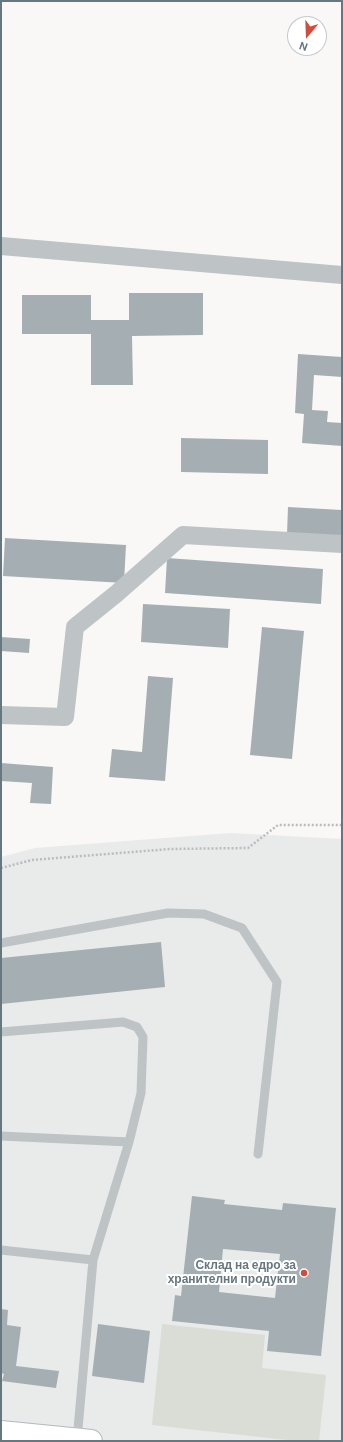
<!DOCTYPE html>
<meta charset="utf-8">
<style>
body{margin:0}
#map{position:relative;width:343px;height:1442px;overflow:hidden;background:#f9f8f6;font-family:"DM Sans",sans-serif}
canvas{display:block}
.frame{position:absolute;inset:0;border:2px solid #66777f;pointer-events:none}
.north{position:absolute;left:287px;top:16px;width:40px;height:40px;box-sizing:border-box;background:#fff;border:1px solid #c2c9cc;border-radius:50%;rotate:199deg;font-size:11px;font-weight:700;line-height:16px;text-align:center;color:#66777f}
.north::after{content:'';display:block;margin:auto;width:14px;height:18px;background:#d44b3b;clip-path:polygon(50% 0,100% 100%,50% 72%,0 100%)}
</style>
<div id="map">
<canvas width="343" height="1442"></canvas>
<div class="frame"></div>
<div class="north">N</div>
</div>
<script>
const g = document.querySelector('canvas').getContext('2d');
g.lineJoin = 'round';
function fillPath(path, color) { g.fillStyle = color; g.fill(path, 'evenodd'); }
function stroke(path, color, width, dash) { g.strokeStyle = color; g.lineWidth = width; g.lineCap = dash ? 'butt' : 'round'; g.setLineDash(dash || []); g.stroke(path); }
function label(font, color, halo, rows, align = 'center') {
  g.font = font + ' "DM Sans",sans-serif'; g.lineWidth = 4; g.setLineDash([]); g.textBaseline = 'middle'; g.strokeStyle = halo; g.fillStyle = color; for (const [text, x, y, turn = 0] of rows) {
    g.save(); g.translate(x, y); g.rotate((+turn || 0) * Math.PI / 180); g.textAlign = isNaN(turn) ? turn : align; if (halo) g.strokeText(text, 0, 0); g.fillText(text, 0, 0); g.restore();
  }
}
fillPath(new Path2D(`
 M230 833 342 839V1441H1V857L35 848Z`), '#e9eaea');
fillPath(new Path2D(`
 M162 1324 265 1335 262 1368 326 1375 319 1441H296L152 1425Z`), '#d9ddd6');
fillPath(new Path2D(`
 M129 293H203V335L132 336 133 385H91V334H22V295H91V320H129Z
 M298 354 342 357V377L314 375 312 410 328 411 327 422 342 423V446L302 443 304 414 295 413Z
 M181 438 268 440V474L181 472Z
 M288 507 342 510V537L287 534Z
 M5 538 126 545 124 583 3 576Z
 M167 558 323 569 321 604 165 593Z
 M143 604 230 609 228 648 141 642Z
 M262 627 304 631 292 759 250 755Z
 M1 637 30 639 29 653 1 651Z
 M148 676 173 678 165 781 109 777 112 749 142 752Z
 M1 763 53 767 51 804 30 803 32 783 1 781Z
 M161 942 165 987 1 1004V958Z
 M192 1196 225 1200 224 1204 282 1210 283 1203 336 1208 321 1356 267 1351 269 1331 172 1321 175 1295 181 1296ZM223 1249 280 1254 275 1298 219 1292Z
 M1 1309 8 1310 7 1325 21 1327 16 1366 59 1371 56 1388 2 1381 4 1374 1 1373Z
 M98 1324 150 1331 144 1383 92 1376Z`), '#a5afb3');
const secondary = new Path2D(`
 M1 1432 91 1441`);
stroke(secondary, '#b3b9bd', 24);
stroke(new Path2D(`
 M1 868 32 860 170 849 248 848 278 825H342`), '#b9bdbf', 2.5, [2, 2]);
stroke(new Path2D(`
 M1 943 168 913 204 914 242 928 277 982 258 1154
 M1 1032 123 1022 137 1027 143 1037 141 1093 129 1142 93 1260 77 1440
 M1 1136 129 1142
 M1 1250 93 1260`), '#bec3c6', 9);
stroke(new Path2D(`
 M1 246 342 275
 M1 715 65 717 75 627 116 594 183 535 342 544`), '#bec3c6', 18);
stroke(secondary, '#fff', 22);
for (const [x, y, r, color] of [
 [304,1273,4,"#d44b3b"]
]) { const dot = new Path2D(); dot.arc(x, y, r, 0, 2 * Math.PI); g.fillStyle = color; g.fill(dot); stroke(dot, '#fff', 1.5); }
label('bold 12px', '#66777f', '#fff', [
 ["Склад на едро за",296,1266],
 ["хранителни продукти",296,1280]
], 'right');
</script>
